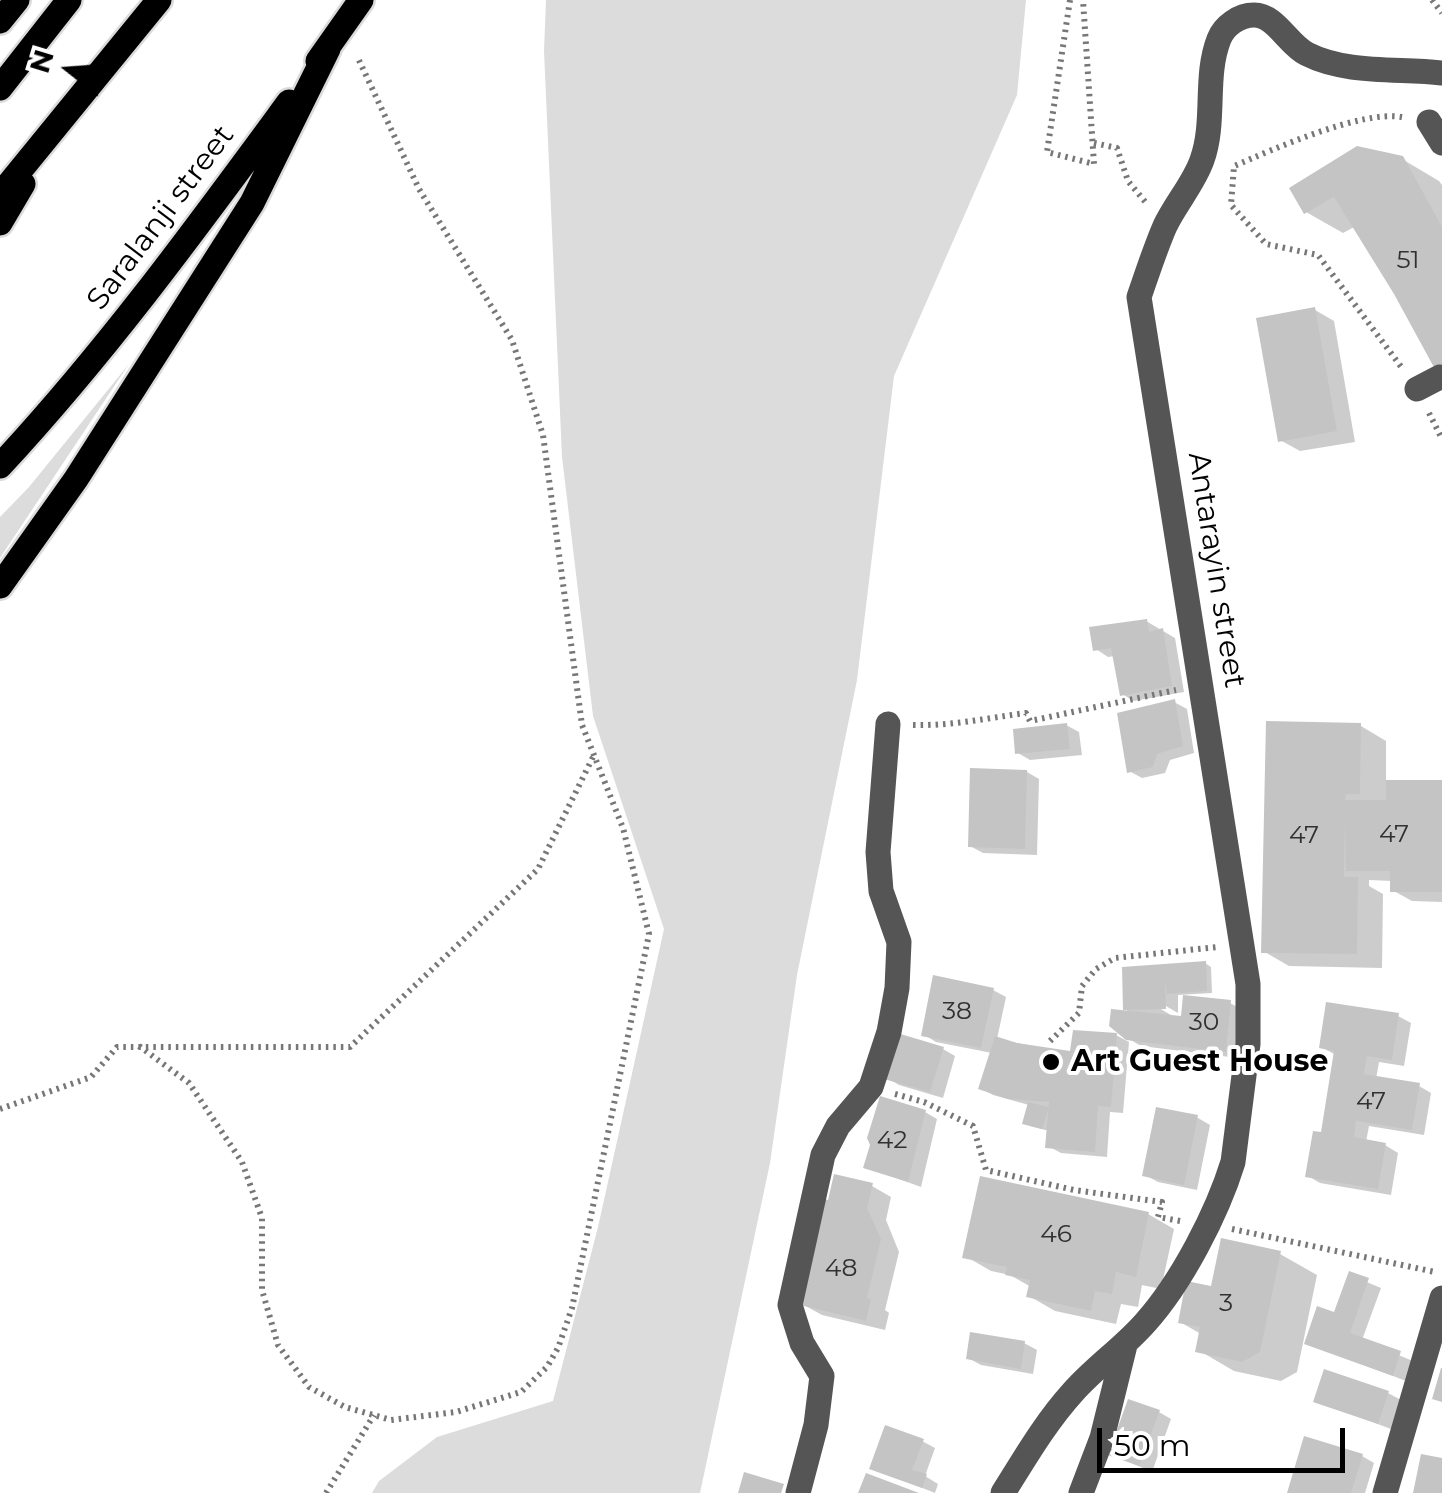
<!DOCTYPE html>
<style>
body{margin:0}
#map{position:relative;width:1442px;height:1493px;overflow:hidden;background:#fff;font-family:Montserrat,sans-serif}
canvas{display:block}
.north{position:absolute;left:20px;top:20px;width:100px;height:100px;-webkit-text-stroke:8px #fff;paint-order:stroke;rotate:287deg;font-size:28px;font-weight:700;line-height:40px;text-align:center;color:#000}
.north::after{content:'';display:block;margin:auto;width:35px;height:45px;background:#000;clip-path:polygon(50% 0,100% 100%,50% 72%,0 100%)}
.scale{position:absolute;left:1097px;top:1428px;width:248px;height:45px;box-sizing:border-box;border:5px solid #000;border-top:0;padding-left:12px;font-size:30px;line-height:35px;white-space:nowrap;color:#000;-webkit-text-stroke:8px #fff;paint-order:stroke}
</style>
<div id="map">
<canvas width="1442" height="1493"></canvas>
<div class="north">N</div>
<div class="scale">50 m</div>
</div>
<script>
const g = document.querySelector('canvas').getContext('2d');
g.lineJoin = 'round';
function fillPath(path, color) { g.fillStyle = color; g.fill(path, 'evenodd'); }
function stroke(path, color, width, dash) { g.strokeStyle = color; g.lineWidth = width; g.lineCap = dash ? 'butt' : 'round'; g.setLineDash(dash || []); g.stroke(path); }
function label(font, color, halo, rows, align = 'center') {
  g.font = font + ' Montserrat,sans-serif'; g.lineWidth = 8; g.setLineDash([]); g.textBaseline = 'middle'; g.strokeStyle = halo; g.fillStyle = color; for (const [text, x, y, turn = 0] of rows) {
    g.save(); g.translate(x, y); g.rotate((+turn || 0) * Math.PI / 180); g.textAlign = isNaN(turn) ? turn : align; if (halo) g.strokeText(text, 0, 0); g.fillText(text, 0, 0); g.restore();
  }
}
fillPath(new Path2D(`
 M546 0H1026L1017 95 894 376 857 680 797 975 770 1163 700 1493H372L379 1481 437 1437 553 1401 598 1227 664 929 593 716 562 457 544 51Z
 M129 364 0 558V517L29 487Z`), '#dcdcdc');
fillPath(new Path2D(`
 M1402 159 1439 181 1442 185V375L1356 226 1343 233 1306 212Z
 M1315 310 1334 321 1355 442 1300 451 1280 440Z
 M1146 621 1175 638 1184 692 1134 701 1122 694 1115 656 1108 657 1096 649Z
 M1174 702 1187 709 1194 753 1170 760 1165 773 1142 778 1129 771Z
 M1066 725 1079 732 1082 755 1030 760 1018 753Z
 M1361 726 1386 741V782L1442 783V902L1412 901 1392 890V881L1369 880V886L1383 894 1382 968 1289 966 1263 951Z
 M1027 772 1039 779 1037 855 983 853 970 846Z
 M1205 963 1211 967 1212 993 1178 995V1013L1157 1001 1154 1005 1176 1018 1230 1003 1243 1010 1238 1058 1141 1046 1129 1039 1124 969Z
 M993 990 1006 997 997 1039 1072 1054 1116 1035 1129 1042 1123 1113 1110 1112 1107 1157 1061 1153 1048 1146 1049 1131 1030 1126 1029 1105 993 1095 981 1088 992 1053 936 1042 923 1034Z
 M1398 1016 1411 1023 1404 1066 1379 1062 1376 1079 1419 1086 1431 1093 1424 1135 1369 1126 1366 1142 1385 1145 1398 1153 1391 1195 1320 1183 1308 1176 1323 1135 1334 1054 1321 1047Z
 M943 1049 955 1056 943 1098 899 1085 887 1078Z
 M1158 1110 1198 1118 1210 1125 1197 1190 1158 1182 1145 1175Z
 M925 1112 937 1119 921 1187 866 1167 872 1145Z
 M872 1186 891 1197 886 1220 899 1252 885 1310 889 1313 885 1330 822 1315 802 1304Z
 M1148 1214 1174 1229 1161 1289 1142 1285 1138 1307 1121 1304 1116 1324 1055 1311 1029 1296 1031 1287 1010 1275 991 1271 965 1256Z
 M1223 1241 1280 1254 1317 1275 1297 1372 1281 1381 1234 1371 1198 1350 1201 1334 1180 1322 1213 1289Z
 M1350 1275 1381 1288 1362 1340 1413 1361 1406 1381 1307 1343 1336 1315Z
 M1024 1343 1037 1350 1033 1374 981 1365 968 1358Z
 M1388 1393 1401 1400 1391 1429 1316 1401Z
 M1159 1412 1171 1419 1152 1472 1111 1454Z
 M922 1441 935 1448 925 1476 938 1484 935 1493 872 1468Z
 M1362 1456 1374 1463 1365 1493H1290Z`), '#0003');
fillPath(new Path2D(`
 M1357 146 1403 156 1442 227V382L1394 294 1334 197 1304 214 1289 188Z
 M1315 307 1337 431 1278 442 1256 318Z
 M1147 619 1149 632 1163 628 1172 686 1120 696 1111 648 1093 651 1089 627Z
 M1175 699 1183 746 1157 754 1153 767 1127 773 1117 713Z
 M1266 721 1361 723 1360 794H1346L1345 800H1386V780H1442V892H1390V871H1346L1345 817 1344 877H1358L1357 954 1261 953Z
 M1067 723 1070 749 1015 754 1013 729Z
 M970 768 1027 770 1025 849 968 847Z
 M1206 961 1207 991 1167 994 1165 979 1166 1009 1123 1010 1122 967Z
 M933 975 994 988 981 1048 921 1036Z
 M1183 995 1231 1000 1226 1052 1126 1040 1109 1026 1111 1009 1181 1016Z
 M1326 1002 1399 1013 1392 1060 1367 1056 1364 1074 1420 1083 1412 1130 1356 1121 1354 1137 1386 1143 1378 1189 1305 1177 1313 1131 1321 1132 1334 1051 1319 1048Z
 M1073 1030 1117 1033 1111 1107 1098 1106 1095 1152 1045 1148 1049 1102 1008 1099 978 1089 995 1036 1017 1043 1070 1051Z
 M897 1033 944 1047 930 1092 884 1079Z
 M880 1096 926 1110 908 1182 863 1168 870 1145 867 1138Z
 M1028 1102 1049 1107 1042 1129 1022 1124Z
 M1156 1107 1198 1115 1184 1185 1142 1176Z
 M834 1174 873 1183 867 1208 881 1239 867 1298 871 1299 866 1321 800 1305 824 1199 828 1200Z
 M980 1176 1149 1212 1136 1277 1116 1272 1112 1294 1095 1291 1091 1311 1026 1297 1030 1280 1005 1275 1007 1267 962 1258Z
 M1221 1238 1281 1251 1260 1352 1242 1362 1195 1352 1200 1327 1178 1323 1186 1281 1211 1286Z
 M1349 1271 1369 1278 1350 1333 1401 1351 1393 1376 1304 1344 1317 1306 1334 1312Z
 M970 1332 1025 1341 1021 1369 966 1359Z
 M1441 1368H1442V1402L1432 1399Z
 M1324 1369 1389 1391 1378 1424 1313 1402Z
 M1128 1399 1160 1410 1139 1466 1108 1455Z
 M885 1425 924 1439 912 1470 927 1474 922 1488 869 1469Z
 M1304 1436 1363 1454 1351 1493H1287Z
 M1421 1454 1442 1458V1493H1413Z
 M744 1472 784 1484 781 1493H738Z
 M866 1473 919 1493H858Z`), '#c4c4c4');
const major = new Path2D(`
 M0 21 17 0
 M318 61 361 0
 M0 88 69 0
 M0 195 159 0
 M0 223 23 184
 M0 466C106 352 197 227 289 102
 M0 586 76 479 252 203 328 49`);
stroke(major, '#dbdbdb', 30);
stroke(new Path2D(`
 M1070 0 1047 152 1094 164 1083 0
 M1432 0 1442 13
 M1402 117C1361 110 1274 149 1234 166L1231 205 1266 244 1318 255 1402 368
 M1094 143 1117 148 1128 181 1147 204
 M1429 413 1442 439
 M913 725C952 726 987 718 1026 713L1030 721 1176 690
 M1050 1041 1079 1013 1082 986 1096 969 1115 958 1217 947
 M139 1046 189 1083 242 1162 262 1218V1290L278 1345 309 1387 345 1407 391 1420 456 1412 521 1392 547 1367 558 1348 572 1308 649 934 623 828 582 725 543 435 512 340 419 189 357 56
 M895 1094 924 1102 973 1126 986 1170 1074 1190 1162 1202 1158 1217 1180 1221
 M0 1109 91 1077 117 1047H350L538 869 593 757
 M1232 1229 1435 1272
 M326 1493 374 1415`), '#777', 6, [2.5, 5]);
stroke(new Path2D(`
 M1429 122 1442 143
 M1417 389 1440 377
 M798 1493 816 1425 822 1376 802 1343 790 1305 823 1155 838 1126 871 1087 889 1032 897 988 899 942 881 891 878 852 888 724
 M1003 1493C1025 1458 1045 1423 1073 1392 1095 1367 1123 1348 1145 1323 1181 1283 1217 1214 1233 1162L1248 1044V984L1139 297C1147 274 1155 249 1165 226 1176 203 1194 183 1202 160 1216 121 1204 77 1219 39 1224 26 1239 15 1254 15 1276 15 1288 45 1307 54 1346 74 1399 68 1442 73
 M1081 1493 1102 1438 1125 1345
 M1385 1493 1442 1298`), '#555', 25);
stroke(major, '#000', 25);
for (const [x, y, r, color] of [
 [1051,1062,10,"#000"]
]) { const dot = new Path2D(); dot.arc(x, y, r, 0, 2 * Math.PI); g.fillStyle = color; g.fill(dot); stroke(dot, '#fff', 4); }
label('25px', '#313131', null, [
 ["51",1408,261],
 ["47",1394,835],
 ["47",1304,836],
 ["38",957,1012],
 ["30",1204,1023],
 ["47",1371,1102],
 ["42",892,1141],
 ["46",1056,1235],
 ["48",841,1269],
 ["3",1226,1304]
]);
label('30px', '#000', '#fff', [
 ["Saralanji street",161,218,-53],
 ["Antarayin street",1216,570,81]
]);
label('bold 30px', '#000', '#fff', [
 ["Art Guest House",1071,1062]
], 'left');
</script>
